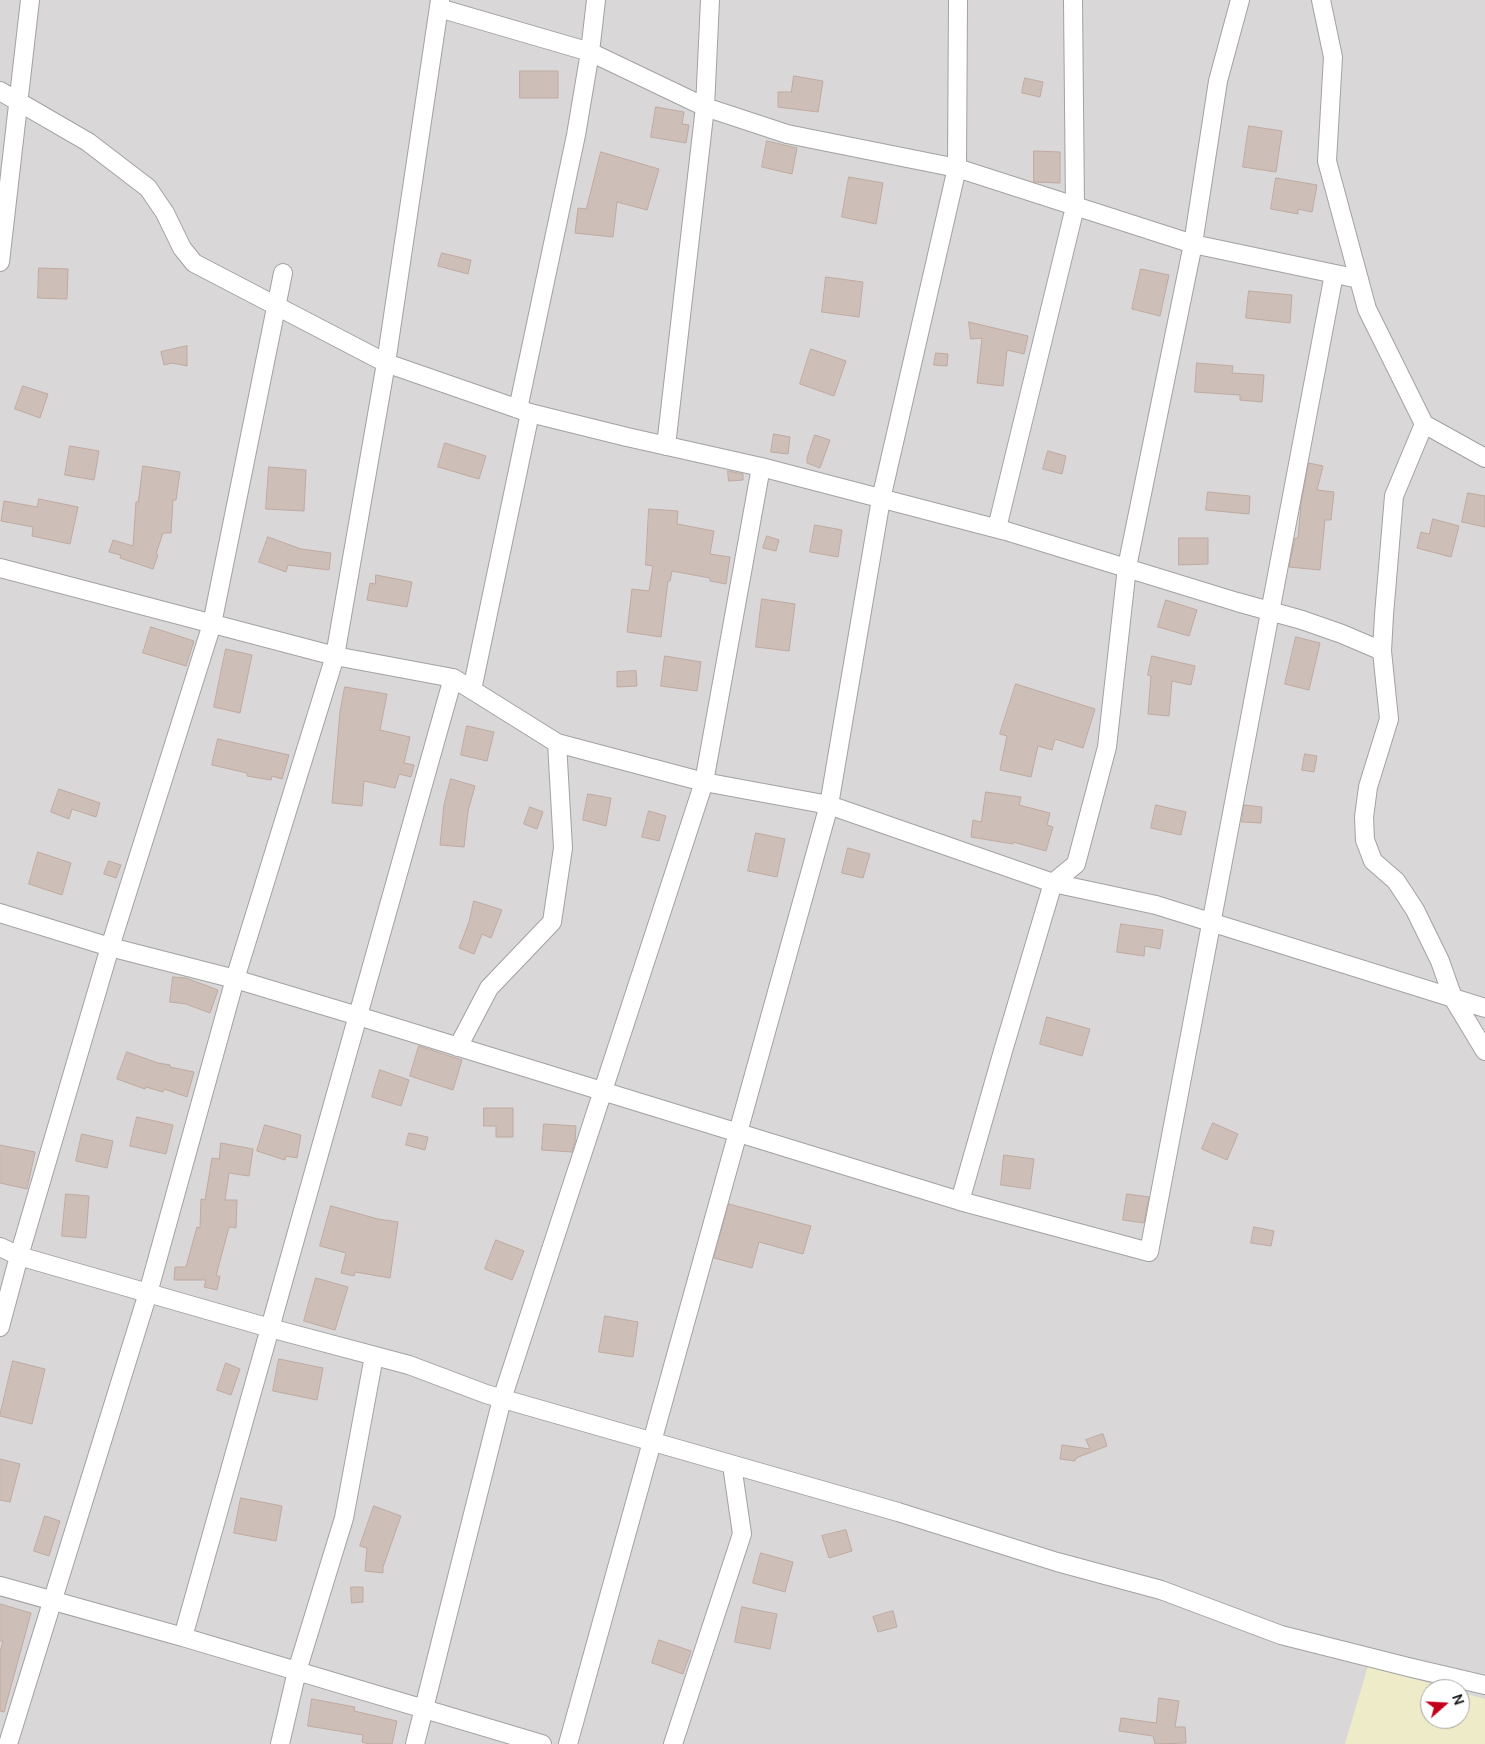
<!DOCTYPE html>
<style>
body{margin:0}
#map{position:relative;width:1485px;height:1744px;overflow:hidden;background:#ede7df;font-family:"DM Sans",sans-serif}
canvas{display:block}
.north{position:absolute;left:1420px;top:1679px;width:50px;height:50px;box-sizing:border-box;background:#fff;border:1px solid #a4a4a4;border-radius:50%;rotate:71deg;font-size:14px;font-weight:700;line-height:20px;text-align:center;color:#1b1b1b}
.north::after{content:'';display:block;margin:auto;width:18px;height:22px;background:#c5001a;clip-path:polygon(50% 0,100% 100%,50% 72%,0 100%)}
</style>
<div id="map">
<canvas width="1485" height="1744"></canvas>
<div class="north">N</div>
</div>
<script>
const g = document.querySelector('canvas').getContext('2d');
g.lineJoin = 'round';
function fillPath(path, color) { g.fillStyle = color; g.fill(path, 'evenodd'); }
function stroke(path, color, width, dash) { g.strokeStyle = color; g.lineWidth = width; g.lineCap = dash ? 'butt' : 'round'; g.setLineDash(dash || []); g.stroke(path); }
fillPath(new Path2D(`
 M0 0H1485V1744H0ZM1430 1689H1460V1719H1430Z`), '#d9d7d8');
fillPath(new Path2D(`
 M1368 1666 1450 1689H1430V1719H1460V1692L1485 1699V1744H1345Z`), '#eeecc8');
const building = new Path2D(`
 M520 71H558V98H520Z
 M794 76 823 81 818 112 778 107V92H791Z
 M1025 78 1043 82 1040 97 1022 93Z
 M656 107 684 112 682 124 689 125 686 143 651 137Z
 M1249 126 1282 131 1276 172 1243 167Z
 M767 141 797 148 792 174 762 167Z
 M1034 151 1060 152V183L1034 182Z
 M601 152 659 169 647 210 617 202 613 237 575 233 578 208 586 209Z
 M849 177 883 183 876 224 842 217Z
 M1276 178 1317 185 1312 212 1298 209V214L1271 209Z
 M442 253 471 260 468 274 438 266Z
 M39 268 68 269 67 299 38 298Z
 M1141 269 1169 275 1160 316 1132 309Z
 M826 277 863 282 859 317 822 312Z
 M1249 291 1292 295 1290 323 1246 318Z
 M969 322 1028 336 1024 354 1007 350 1003 386 977 383 982 338 971 339Z
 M187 346V366L172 363 164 365 161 352Z
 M811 349 846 361 834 396 800 384Z
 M936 353 948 354 947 366 934 365Z
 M1197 363 1233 366 1232 373 1264 375 1262 402 1240 400V395L1195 392Z
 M23 386 48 394 40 418 15 409Z
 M774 434 790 437 788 454 771 452Z
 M815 435 830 440 820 468 807 463V458Z
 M445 443 486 456 479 479 438 467Z
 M70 446 99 451 94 480 65 475Z
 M1048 451 1066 456 1062 474 1043 469Z
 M1309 463 1323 466 1317 490 1334 492 1331 520H1325L1320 570 1289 567 1295 538H1298L1301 504Z
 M143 466 180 472 176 500H173L171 533H163L156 554 158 555 153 569 120 558 121 555 109 552 113 540 133 546 136 502H138Z
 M269 467 306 470 304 511 266 509Z
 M728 471 743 474V480L729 481Z
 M1208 492 1250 496 1249 514 1206 510Z
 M1468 493 1485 496V527L1462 522Z
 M39 499 78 507 70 544 32 536 33 527 1 521 4 501 37 507Z
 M649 509 678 511 677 524 714 531 710 554 730 557 726 584 710 581V578L672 571 670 581H668L661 637 627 632 632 589 649 591 653 566 646 565Z
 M1433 519 1459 526 1451 557 1417 548 1421 532 1429 534Z
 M815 525 842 530 838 557 810 552Z
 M767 536 779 540 776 551 763 548Z
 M268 537 301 549 331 553 329 570 288 565 286 572 259 562Z
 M1179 538H1208V564L1179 565Z
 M376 575 412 582 407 607 367 600 370 583 375 584Z
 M762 599 795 604 789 651 756 647Z
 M1166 600 1197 610 1189 636 1158 627Z
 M151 627 194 641 186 666 143 653Z
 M1296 637 1320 643 1309 690 1285 684Z
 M226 649 252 655 240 713 214 707Z
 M665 656 701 662 697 691 661 686Z
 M1152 656 1195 666 1191 685 1172 681 1169 716 1148 714 1151 676 1148 675Z
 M636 671 637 686 617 687V672Z
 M1016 684 1095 709 1083 748 1055 739 1052 750 1038 746 1031 777 1000 770 1007 736 1000 734Z
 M345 687 387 694 380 730 410 737 404 763 414 765 411 777 399 774 395 788 364 781 362 806 332 803 340 712Z
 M467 726 494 732 487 761 461 755Z
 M218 739 289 755 282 779 272 776 271 780 247 776V773L212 765Z
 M1305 754 1317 756 1314 772 1302 770Z
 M451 779 475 786 468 811 464 847 440 845 444 805Z
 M59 789 100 803 96 817 72 809 69 819 51 812Z
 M986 792 1021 797 1019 805 1050 813 1047 825 1053 827 1046 851 1013 842V844L971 837 973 820 981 822Z
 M588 794 611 798 606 826 583 820Z
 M1156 805 1186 812 1181 835 1151 828Z
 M1244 805 1262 807 1261 823 1242 822Z
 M530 807 543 812 537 829 524 824Z
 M649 811 666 816 659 841 642 837Z
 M756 833 785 839 777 877 748 871Z
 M848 848 870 854 863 878 842 873Z
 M38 852 71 863 62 895 29 884Z
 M109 861 121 865 116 878 104 874Z
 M474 901 502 910 491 938 482 934 474 954 459 948 469 922Z
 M1121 924 1163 930 1160 949 1145 946 1144 956 1117 952Z
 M173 977 186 978 218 990 210 1013 186 1004 170 1002Z
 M1047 1017 1090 1029 1082 1056 1040 1044Z
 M419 1046 462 1060 453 1090 410 1076Z
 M127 1052 158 1063 170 1065V1067L194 1072 187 1097 164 1089 163 1092 146 1087 145 1089 117 1079Z
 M380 1070 409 1080 401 1106 372 1097Z
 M484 1108H513V1137H496V1126H484Z
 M137 1117 173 1125 166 1154 130 1146Z
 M1213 1123 1238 1134 1227 1160 1202 1149Z
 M544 1124 576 1126 575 1142 572 1152 542 1150Z
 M265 1125 301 1135 297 1158 286 1156 285 1160 257 1151Z
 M409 1133 428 1137 425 1150 406 1145Z
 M82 1134 113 1141 107 1168 76 1161Z
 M221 1143 253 1149 249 1176 229 1173 225 1200H237L236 1228 229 1227 216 1276H220L217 1290 204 1287 206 1280H174L175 1267H186L197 1227 200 1228 201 1199 205 1200 212 1158 219 1159Z
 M0 1145 35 1152 27 1189 0 1183Z
 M1004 1155 1034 1159 1030 1189 1001 1185Z
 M66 1194 89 1196 86 1238 62 1236Z
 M1127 1194 1149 1197 1144 1223 1123 1220Z
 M729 1204 811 1226 803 1254 759 1242 752 1268 714 1258Z
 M331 1206 378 1219 398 1222 390 1278 355 1272 354 1276 341 1273 346 1253 320 1246Z
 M1254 1227 1274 1231 1271 1246 1251 1243Z
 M496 1240 524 1251 512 1280 485 1269Z
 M316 1278 348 1287 335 1330 304 1321Z
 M605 1316 638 1322 633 1357 599 1352Z
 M279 1359 323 1368 317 1400 273 1391Z
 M13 1361 45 1369 32 1424 0 1416Z
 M226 1363 240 1369 231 1395 217 1390Z
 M1103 1434 1107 1446 1076 1458 1075 1461 1060 1459 1062 1445 1090 1449 1086 1440Z
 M0 1459 20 1464 10 1502 0 1500Z
 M241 1498 282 1506 276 1541 234 1533Z
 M374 1506 401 1516 383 1567V1573L365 1571 367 1548 360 1546Z
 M45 1516 60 1521 49 1556 34 1551Z
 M846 1530 852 1551 829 1558 822 1536Z
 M761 1553 793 1562 785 1592 753 1583Z
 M351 1587H363V1602L352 1603Z
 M0 1604 31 1613 4 1712 0 1711V1652L3 1641H0Z
 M742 1607 777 1614 770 1649 735 1642Z
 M893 1611 897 1627 878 1632 873 1617Z
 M659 1640 691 1651 683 1674 652 1663Z
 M1159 1698 1179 1701 1175 1727H1185L1186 1743 1155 1744 1153 1736 1119 1731 1121 1718 1156 1723Z
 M312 1699 355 1707 354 1711 397 1721 392 1744H369L362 1742 363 1735 308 1726Z`);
fillPath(building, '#cdbfb8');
stroke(building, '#bfaaa1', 1);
const street = new Path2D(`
 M1321 0 1333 57 1327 161 1367 309 1424 424 1485 458
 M439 8 590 52 705 107 787 134 957 168 1193 244 1359 279
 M0 91 88 142 148 188 165 213 182 248 194 263 386 363 530 413 627 437 761 467 1006 531 1237 602 1302 620 1342 634 1382 651
 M0 262 30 0
 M518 409 576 135 590 52 596 0
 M1424 424 1394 496 1384 615 1382 651 1389 719 1368 787 1364 817 1365 840 1373 861 1396 881 1415 910 1440 961 1453 998 1485 1051
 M666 446 705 107 710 0
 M997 528 1075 207 1073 0
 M0 568 335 656 453 678 557 743 704 782 829 805 1053 883 1156 905 1485 1008
 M453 678 183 1637 542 1744
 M472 690 530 413
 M0 913 110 947 235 979 358 1016 960 1201 1149 1252 1334 274
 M458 1047 489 988 552 922 563 848 557 743
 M960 1201 1003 1051 1053 883 1076 864 1107 747 1127 567 1193 244 1218 81 1240 0
 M0 1247 19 1256 270 1328 409 1365 486 1394 898 1512 1057 1562 1161 1590 1281 1635 1408 1667 1485 1685
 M0 1327 19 1256 110 947 212 624 283 273
 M0 1586 183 1637
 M8 1744 148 1293 235 979 335 656 386 363 440 0
 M280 1744 297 1671 344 1518 374 1356
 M415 1744 502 1399 704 782 761 467
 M568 1744 829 805 881 499 957 168 958 0
 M673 1744 742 1534 732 1465`);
stroke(street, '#a2a2a2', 20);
stroke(street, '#fff', 18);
</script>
